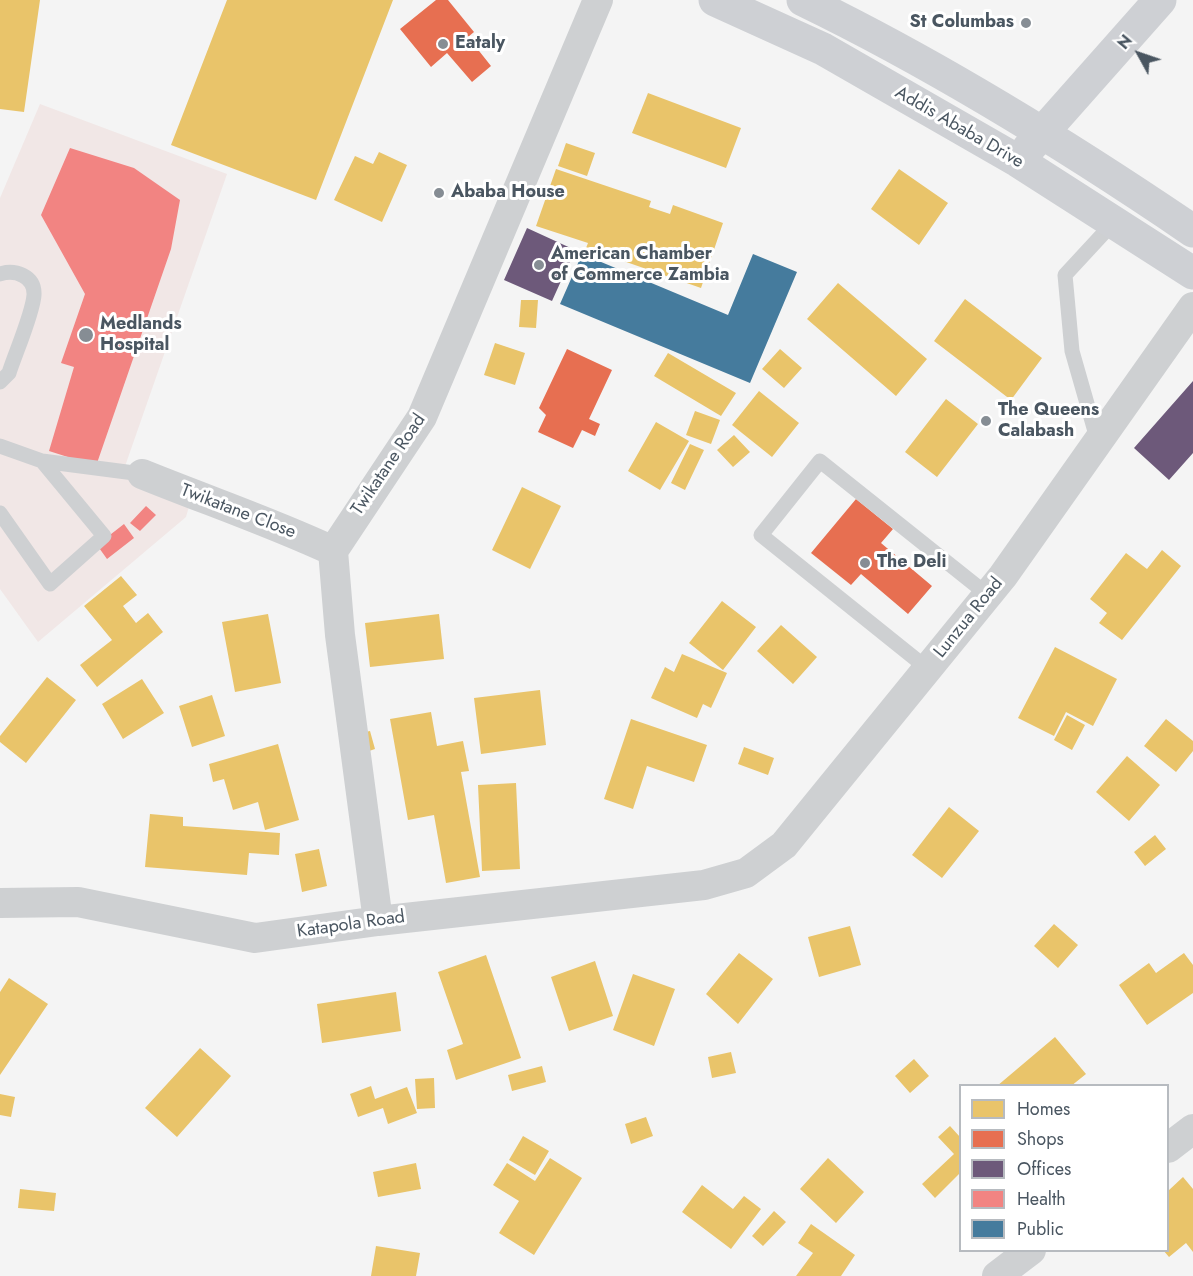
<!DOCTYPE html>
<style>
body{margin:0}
#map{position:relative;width:1193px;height:1276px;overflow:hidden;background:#f4f4f4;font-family:Jost,sans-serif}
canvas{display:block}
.legend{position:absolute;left:959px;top:1084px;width:210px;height:168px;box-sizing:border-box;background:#fff;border:2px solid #b7bbc0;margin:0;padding:8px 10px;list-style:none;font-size:18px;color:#4a5661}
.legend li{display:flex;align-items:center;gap:12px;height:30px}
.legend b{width:30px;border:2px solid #b7bbc0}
.north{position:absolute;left:1109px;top:24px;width:60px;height:60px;-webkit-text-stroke:4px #fff;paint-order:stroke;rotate:310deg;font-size:16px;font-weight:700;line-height:24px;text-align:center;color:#4a5661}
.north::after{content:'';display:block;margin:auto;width:21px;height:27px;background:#4a5661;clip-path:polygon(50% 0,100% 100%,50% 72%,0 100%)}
</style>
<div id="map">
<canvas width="1193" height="1276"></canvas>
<ul class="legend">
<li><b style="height:16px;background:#e9c46a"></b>Homes</li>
<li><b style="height:16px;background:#e76f51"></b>Shops</li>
<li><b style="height:16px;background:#6d597a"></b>Offices</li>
<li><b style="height:16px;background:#f28482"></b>Health</li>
<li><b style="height:16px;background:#457b9d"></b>Public</li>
</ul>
<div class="north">N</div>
</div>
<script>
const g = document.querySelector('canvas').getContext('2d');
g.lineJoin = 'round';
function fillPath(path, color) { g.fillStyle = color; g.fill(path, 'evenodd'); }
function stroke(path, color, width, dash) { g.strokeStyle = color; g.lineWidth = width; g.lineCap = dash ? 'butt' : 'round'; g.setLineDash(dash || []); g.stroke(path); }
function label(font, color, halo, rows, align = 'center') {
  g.font = font + ' Jost,sans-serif'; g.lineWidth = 6; g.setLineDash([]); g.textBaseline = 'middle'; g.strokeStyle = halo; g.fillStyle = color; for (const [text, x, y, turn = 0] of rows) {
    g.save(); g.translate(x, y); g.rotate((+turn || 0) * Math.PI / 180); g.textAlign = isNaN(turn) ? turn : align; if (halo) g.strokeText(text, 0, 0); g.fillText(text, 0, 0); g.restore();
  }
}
fillPath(new Path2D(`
 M40 104 227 174 123 472 190 503 186 517 38 642 0 589V198Z`), '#f1e7e6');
fillPath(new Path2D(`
 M0 0H40L24 112 0 109Z
 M227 0H393L316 200 171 145Z
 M648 93 741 128 726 168 632 133Z
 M566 143 595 153 587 176 558 166Z
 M379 152 407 165 382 222 334 200 355 156 373 164Z
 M556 169 651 201 649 207 670 214 673 205 723 223 701 288 586 248 588 243 536 226Z
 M899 169 948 203 919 245 871 209Z
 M838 283 927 359 896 396 807 319Z
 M965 299 1042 358 1011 400 934 341Z
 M521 300H538L536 328 519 327Z
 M495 343 525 353 515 385 484 375Z
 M780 349 802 368 784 388 762 369Z
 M668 353 736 393 721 416 654 376Z
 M759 391 799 423 772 457 732 425Z
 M946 399 978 424 937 477 905 452Z
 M695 411 720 420 711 444 686 435Z
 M656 422 689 441 660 490 628 471Z
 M734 435 750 452 733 467 717 450Z
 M690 444 704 450 685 490 671 483Z
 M522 487 561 506 530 569 492 550Z
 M1162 550 1181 566 1122 640 1099 623 1107 613 1090 599 1126 553 1147 569Z
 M121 576 137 595 123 606 136 623 148 613 163 632 97 687 80 665 112 640 84 606Z
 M722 601 756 627 723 670 689 643Z
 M268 614 281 683 235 692 222 622Z
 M439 614 444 659 370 667 365 623Z
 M781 625 817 657 793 684 757 651Z
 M1055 647 1117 679 1093 726 1066 712 1054 736 1018 718Z
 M682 654 727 673 711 708 703 704 697 718 651 698 665 667 674 672Z
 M47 677 76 700 26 763 0 742V736Z
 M142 679 164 713 123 739 102 704Z
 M540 690 546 745 481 754 474 698Z
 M212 695 225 736 192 747 179 706Z
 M431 712 437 746 463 741 469 771 461 772 480 877 446 883 434 815 408 820 390 719Z
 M1067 715 1085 725 1072 750 1054 740Z
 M631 719 707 745 694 782 647 766 633 809 604 799Z
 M1166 719 1193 741V751L1176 772 1144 746Z
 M370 731 375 749 363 753 357 734Z
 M278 744 299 820 265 830 258 802 233 810 224 779 213 782 209 764Z
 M744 747 774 758 768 775 738 764Z
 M1127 756 1160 785 1129 821 1096 792Z
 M516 783 520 869 482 871 478 785Z
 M949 807 979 831 942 878 912 855Z
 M150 814 183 817V826L280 833 279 855 249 853 247 875 145 867Z
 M1155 835 1166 849 1145 866 1134 852Z
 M319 849 327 886 302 892 295 854Z
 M1054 924 1078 945 1058 968 1034 946Z
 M850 926 861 965 819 977 808 937Z
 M739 953 773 979 738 1024 706 994Z
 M1184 953 1193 965V993L1147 1025 1119 985 1149 963 1156 973Z
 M486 955 521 1058 456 1080 447 1050 463 1044 438 972Z
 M595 961 613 1016 569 1031 551 977Z
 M633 974 675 989 654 1046 613 1030Z
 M9 978 48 1004 0 1075V992Z
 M396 992 401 1031 322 1043 317 1004Z
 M1055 1037 1086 1074 1071 1086H997Z
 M200 1048 231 1076 177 1137 145 1108Z
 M731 1052 736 1073 712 1078 708 1057Z
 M914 1059 929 1076 910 1093 895 1076Z
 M542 1066 546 1082 512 1091 508 1075Z
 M434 1078 435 1108 417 1109 415 1079Z
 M371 1086 375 1099 407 1087 417 1113 388 1124 383 1108 358 1117 350 1094Z
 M0 1094 15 1097 11 1117 0 1115Z
 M646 1117 653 1136 631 1144 625 1124Z
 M950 1126 960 1137V1173L935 1198 922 1184 954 1154 938 1137Z
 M523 1136 549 1151 535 1175 509 1160Z
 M550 1158 582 1178 534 1255 499 1233 519 1201 493 1185 507 1163 535 1181Z
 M828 1158 864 1192 836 1223 800 1189Z
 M416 1163 421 1189 378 1197 373 1172Z
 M1183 1177 1193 1189V1252L1186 1243 1169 1257 1163 1250H1168V1191Z
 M702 1185 733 1209 744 1196 761 1209 731 1249 682 1212Z
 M20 1189 56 1193 54 1211 18 1208Z
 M774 1211 786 1222 763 1246 752 1236Z
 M811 1224 855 1255 841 1276H796L813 1253 798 1243Z
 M376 1246 420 1253 416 1276H371Z`), '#e9c46a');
fillPath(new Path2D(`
 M436 0H448L474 32 468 37 491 66 472 82 447 53 431 67 400 29Z
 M567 349 612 370 589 419 600 424 595 436 582 430 573 448 538 432 546 415 539 408Z
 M856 499 893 529 881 543 932 586 908 614 861 574 851 585 811 553Z`), '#e76f51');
fillPath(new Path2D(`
 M527 228 575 250 552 301 504 280Z
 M1193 381V453L1169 480 1134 448Z`), '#6d597a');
fillPath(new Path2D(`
 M70 148 134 168 180 200 171 249 96 466 49 451 74 367 61 363 85 294 41 215Z
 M146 506 156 515 140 531 130 523Z
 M124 524 134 538 107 559 97 545Z`), '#f28482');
fillPath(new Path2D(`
 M582 254 728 315 753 254 797 272 750 383 560 304Z`), '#457b9d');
stroke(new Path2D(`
 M0 274C15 269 35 276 34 295 33 313 15 354 9 373L0 382
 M1098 442 1072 351 1065 275 1114 222
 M0 446 42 461 142 474
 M0 513 50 584 104 536 42 461
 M928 669 761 535 820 461 988 595`), '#ced0d2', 15);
stroke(new Path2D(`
 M142 474C206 500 271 522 333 551
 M0 903 78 902 255 938 378 921 704 885 746 873 784 845 1003 576 1193 307
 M378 921 340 635 333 551 422 417 598 0
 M1168 1148 1193 1129
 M997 1276 1031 1250`), '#ced0d2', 30);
stroke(new Path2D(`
 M715 0 823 49 1018 161 1193 273
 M803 0C939 66 1068 146 1193 231
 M1028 149 1160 0`), '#ced0d4', 33);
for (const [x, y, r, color] of [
 [1026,23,6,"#868d94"],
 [443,44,6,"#868d94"],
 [439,193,6,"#868d94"],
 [539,265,6,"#868d94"],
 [86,335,8,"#868d94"],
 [986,421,6,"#868d94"],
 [865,563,6,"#868d94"]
]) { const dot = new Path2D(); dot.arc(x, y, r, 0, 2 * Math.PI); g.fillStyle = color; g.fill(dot); stroke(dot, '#fff', 2); }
label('bold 18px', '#4a5661', '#fff', [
 ["St Columbas",1014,23,"right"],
 ["Eataly",455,44],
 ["Ababa House",451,193],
 ["American Chamber",551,255],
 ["of Commerce Zambia",551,276],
 ["Medlands",100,325],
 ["Hospital",100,346],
 ["The Queens",998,411],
 ["Calabash",998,432],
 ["The Deli",877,563]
], 'left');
label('18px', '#4a5661', '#fff', [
 ["Addis Ababa Drive",959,128,30],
 ["Twikatane Road",389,465,-56],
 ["Twikatane Close",238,512,21],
 ["Lunzua Road",969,618,-51],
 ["Katapola Road",351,925,-8]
]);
</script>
